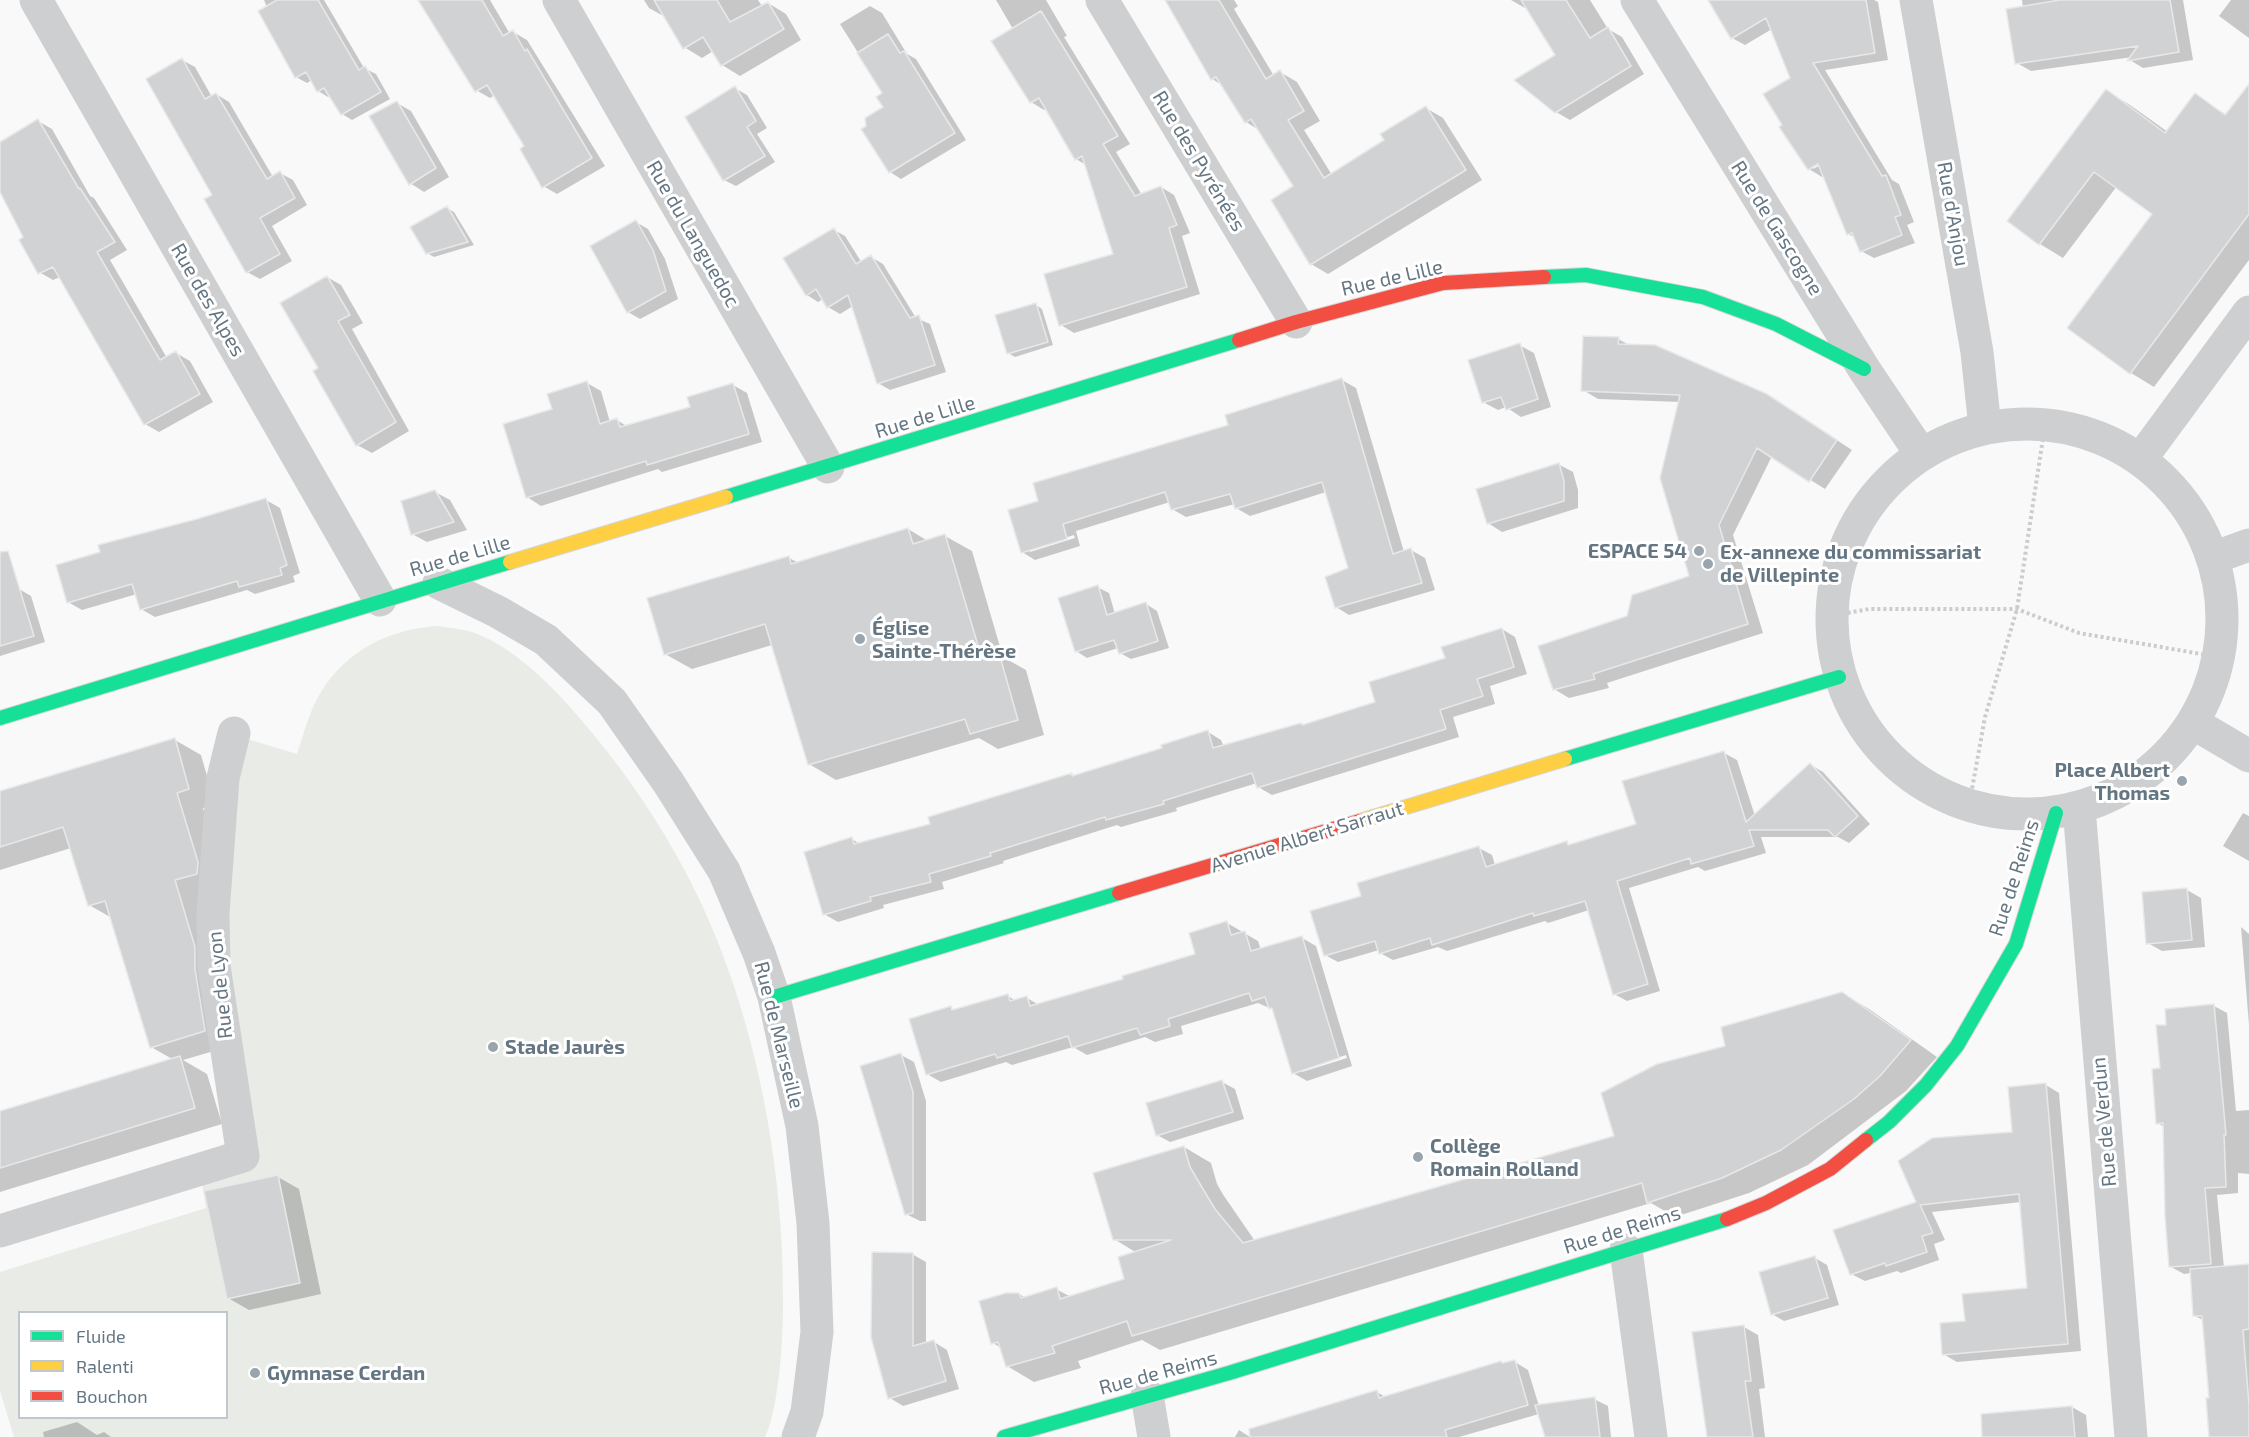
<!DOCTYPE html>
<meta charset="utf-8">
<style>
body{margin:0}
#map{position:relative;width:2249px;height:1437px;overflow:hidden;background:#f9f9f9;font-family:"Exo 2",sans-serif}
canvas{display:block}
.legend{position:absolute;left:18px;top:1311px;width:210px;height:108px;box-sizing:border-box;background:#fff;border:2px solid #c1c8cd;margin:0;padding:8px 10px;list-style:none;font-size:18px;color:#657683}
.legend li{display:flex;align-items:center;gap:12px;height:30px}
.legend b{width:30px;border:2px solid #c1c8cd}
</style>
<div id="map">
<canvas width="2249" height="1437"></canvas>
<ul class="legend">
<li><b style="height:8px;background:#16e098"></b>Fluide</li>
<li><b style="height:8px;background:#ffcf43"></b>Ralenti</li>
<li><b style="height:8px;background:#f24e42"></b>Bouchon</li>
</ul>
</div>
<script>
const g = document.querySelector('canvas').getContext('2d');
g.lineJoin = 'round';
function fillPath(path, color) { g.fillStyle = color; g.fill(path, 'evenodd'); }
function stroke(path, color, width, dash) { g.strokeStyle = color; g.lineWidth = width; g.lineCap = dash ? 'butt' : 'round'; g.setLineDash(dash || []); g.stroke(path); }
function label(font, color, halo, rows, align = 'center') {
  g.font = font + ' "Exo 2",sans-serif'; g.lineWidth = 6; g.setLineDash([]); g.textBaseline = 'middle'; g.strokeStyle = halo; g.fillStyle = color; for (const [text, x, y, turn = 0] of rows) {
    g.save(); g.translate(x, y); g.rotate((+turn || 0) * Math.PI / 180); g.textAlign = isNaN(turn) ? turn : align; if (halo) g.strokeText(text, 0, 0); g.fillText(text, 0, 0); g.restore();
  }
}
fillPath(new Path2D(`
 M438 626C450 628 463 629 475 633 520 650 563 697 593 734 628 776 659 822 685 871 753 998 785 1163 783 1306 783 1339 779 1408 765 1437H14L0 1391V1272L206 1208 201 1178 254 1165 224 946 241 737 297 754C304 734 309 711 321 692 347 650 389 629 438 626ZM20 1312H226V1418H20Z`), '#e8ebe6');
fillPath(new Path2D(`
 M264 0H324L364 68 376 74 390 99 352 120 342 114 331 96 328 97 318 91 312 80 307 83 296 77Z
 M420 0H490L510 34 513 32 527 40 605 166 557 194 543 186 526 147 495 95 490 98 476 90Z
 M644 0H758L762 6 768 3 786 14 801 40 740 76 722 65 713 51 702 58 684 47 667 18 649 8Z
 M996 0H1046L1067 36 1064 37 1130 144 1116 152 1142 195 1161 187 1174 195 1190 233 1182 236 1200 294 1074 333 1061 325 1114 255 1086 165 1076 159 1046 109 1044 110 1031 102 1013 29Z
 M1166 0H1234L1238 6 1234 9 1274 76 1280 72 1297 82 1320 121 1304 130 1332 175 1386 140 1426 108 1443 118 1482 180 1328 274 1311 264 1295 187 1259 130 1246 122 1222 85 1212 79Z
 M1511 0H1590L1608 29 1622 37 1644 74 1570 120 1556 112 1557 55 1527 6 1525 8Z
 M1710 0H1874L1878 2 1888 60 1825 70 1892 180 1899 184 1914 222 1907 225 1915 243 1874 258 1861 251 1856 238 1848 234 1825 175 1822 177 1809 169 1784 126 1792 78 1772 29 1745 45 1732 38ZM1824 159 1826 162 1813 169V166Z
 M2022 0H2183L2193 60 2143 68 2130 60 2133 57 2031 71 2017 63 2023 8Z
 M2231 0H2249V38L2219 16Z
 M870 6 882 13 907 54 916 59 966 140 901 179 890 172 868 127 885 108 884 94 840 24Z
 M182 60 195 67 212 97 216 94 229 102 273 177 280 173 293 180 307 205 272 226 292 261 260 279 247 272 214 196Z
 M2249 86V260L2154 387 2131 373 2154 213 2117 186 2063 258 2040 244 2107 91 2130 105 2168 132 2195 95 2227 115Z
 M735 88 747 95 767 128 757 134 775 162 736 186 724 180Z
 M397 103 411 111 449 177 424 192 410 183Z
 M38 121 52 129 90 196 94 198 127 250 110 260 167 358 176 353 190 361 213 402 159 432 145 424 60 277 53 280 39 272 25 238 0 189V143Z
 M447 208 454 212 474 245 434 257 427 253Z
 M636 222 648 229 665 259 678 299 640 319 628 312Z
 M834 230 845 236 862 263 871 257 883 264 916 318 930 324 946 372 890 390 878 383 853 306 840 314 828 307 823 299 818 302 807 295Z
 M327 277 341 285 363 323 352 329 409 431 372 453 357 445 320 369Z
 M1036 305 1042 309 1053 345 1015 357 1008 353Z
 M1618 339 1631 346 1782 404 1852 450 1825 489 1772 456 1733 535 1763 633 1607 683 1609 688 1569 698 1554 689 1628 618 1691 577 1680 402 1598 399 1583 390Z
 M1519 345 1534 353 1551 407 1521 417 1506 407 1498 410 1483 402Z
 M1342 380 1356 388 1404 552 1411 550 1425 558 1435 590 1349 615 1336 607 1350 568 1326 492 1250 516 1236 508 1235 504 1186 517 1172 509 1170 502 1076 531 1080 546 1035 560 1022 552 1040 502ZM1074 535 1075 538 1030 552V549Z
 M587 383 601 391 610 422 617 420 628 427 692 408 733 385 747 393 762 442 662 472 658 469 541 506 527 497Z
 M1558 464 1573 472 1578 490V508L1502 532 1488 523Z
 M435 492 450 500 467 530 427 542 412 534Z
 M266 500 280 508 300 573 293 576 295 582 255 594 247 590 155 617 141 609 137 594 82 610 68 602 102 553Z
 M908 529 928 541 945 536 972 551 1003 657 1026 670 1044 735 998 749 979 738 836 780 809 764 772 645 692 669 665 654 789 558 799 563Z
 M1097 587 1109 593 1115 614 1146 604 1157 611 1169 648 1131 659 1120 653 1118 648 1087 658 1076 651Z
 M19 589 31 596 45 642 0 656V595Z
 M1502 629 1515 637 1527 674 1490 686 1495 704 1453 717 1459 737 1272 795 1258 787 1257 783 1176 808 1177 811 1121 827 1117 825 1003 861 1004 863 942 882 944 889 883 905 884 908 838 922 824 914 852 839 860 844 932 825 1071 775 1074 777 1164 749 1208 732 1221 740 1224 747 1303 726 1377 703 1447 659Z
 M175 740 201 755 215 804 203 808 224 878 231 1046 183 1060 207 1074 222 1124 0 1192V1113L174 1060 151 1047 112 918 89 905 71 848 0 870V793Z
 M1724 753 1737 760 1755 816 1811 765 1823 772 1870 824 1849 843 1838 837H1761L1766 853 1705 871 1698 867 1629 888 1660 991 1627 1001 1614 994 1589 910 1548 923 1545 921 1447 951 1438 947 1393 960 1380 953 1379 950 1338 962 1325 955 1363 897 1479 848 1492 855 1495 865 1566 843 1572 846 1638 825Z
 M2243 813 2249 816V861L2223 846Z
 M2187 890 2201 898 2205 947 2162 951 2148 943Z
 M1227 923 1241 931 1242 934 1244 933 1258 941 1261 950 1302 938 1316 946 1352 1066 1307 1081 1293 1073 1274 1010 1258 1003 1181 1026 1183 1034 1155 1042 1145 1037 1087 1055 1073 1047 1012 1065 1006 1062 941 1082 927 1074 951 1008 956 1011 1008 996 1016 1001 1027 998 1039 1005 1125 980 1197 955ZM1346 1055 1347 1058 1302 1072V1069Z
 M2241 927 2249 934V1025Z
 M1842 993 1869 1009 1937 1057 1906 1091 1808 1165 1749 1193 1675 1217 1651 1203 1160 1350 1142 1340 1078 1361 1081 1368 1034 1382 1007 1366 1001 1348 993 1343 1019 1294 1026 1298 1056 1289 1071 1297 1126 1280 1137 1253 1114 1239 1184 1147 1211 1163 1217 1184 1224 1196 1255 1241 1616 1137 1727 1047Z
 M2214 1006 2227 1013 2236 1111 2249 1110V1174L2238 1173V1193L2217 1195 2224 1268 2249 1266V1437H2211L2210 1399 2203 1320 2195 1316 2191 1273 2184 1274 2171 1267 2164 1127 2158 1123 2168 1026Z
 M901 1055 914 1062 926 1101V1221H920L906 1214Z
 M1222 1082 1235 1089 1244 1119 1170 1142 1157 1135Z
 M2046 1085 2059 1093 2081 1351 1957 1362 1943 1354 1966 1323 2029 1290 2021 1202 1932 1212 1945 1240 1934 1244 1939 1260 1901 1273 1897 1271 1865 1281 1851 1274 1918 1203 2013 1133Z
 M278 1177 299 1189 321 1294 249 1310 228 1298Z
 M912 1254 926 1262V1344L934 1342 947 1350 959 1389 903 1406 890 1398Z
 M1815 1258 1827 1265 1839 1305 1784 1321 1772 1314Z
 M1744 1327 1758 1335 1765 1388 1759 1389 1765 1437H1709Z
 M1515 1362 1528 1370 1539 1406 1594 1399 1608 1406 1611 1437H1546L1539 1414 1459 1437H1311L1377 1392 1387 1398Z
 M2072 1407 2086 1415 2088 1437H2025Z
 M77 1422 97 1435 104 1432 111 1437H44L43 1432Z
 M1239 1430 1250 1437H1235Z`), '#0003');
const building = new Path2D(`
 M277 0H318L359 70 365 66 381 92 341 115 324 88 317 92 306 72 295 78 258 11Z
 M418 0H482L503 36 513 30 525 51 527 49 592 158 542 188 520 149 524 146 487 85 475 92Z
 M654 0H717L730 22 768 2 784 29 721 66 703 37 683 49Z
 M1165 0H1219L1266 79 1280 70 1304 111 1288 120 1324 178 1384 140 1380 134 1426 106 1466 170 1310 265 1271 200 1293 186 1251 119 1245 123 1216 77 1211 80Z
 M1521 0H1566L1590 38 1608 27 1631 66 1555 113 1514 80 1555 55Z
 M1708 0H1866L1875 53 1813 63 1882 176 1886 175 1901 215 1895 217 1902 235 1860 252 1852 233 1847 235 1818 164 1808 170 1779 127 1782 125 1763 94 1790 78 1766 18 1731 39Z
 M2060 0H2170L2179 52 2127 61 2138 46 2015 64 2006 9Z
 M1041 11 1118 136 1103 144 1135 196 1161 186 1177 225 1169 228 1187 287 1059 326 1044 274 1113 254 1082 156 1075 160 1039 98 1030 103 991 41Z
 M888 34 900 53 904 51 955 133 889 173 861 129 866 126 865 118 883 107 876 97 882 93 857 53Z
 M182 58 205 99 216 93 267 179 280 171 295 198 260 218 280 254 246 273 204 199 212 195 146 79Z
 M2249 84V214L2130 374 2067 328 2152 214 2094 172 2039 245 2007 221 2106 89 2165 133 2195 93 2225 115Z
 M735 86 756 121 747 127 765 156 723 181 685 117Z
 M397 101 436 168 409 185 369 116Z
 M38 119 79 189 80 188 115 242 97 252 160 360 176 351 200 394 144 425 53 267 38 274 19 240 23 237 0 192V142Z
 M447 206 468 242 426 254 410 227Z
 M636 220 653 250 666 291 627 313 590 246Z
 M834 228 856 264 871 255 910 318 919 315 935 365 877 384 848 295 827 308 816 289 806 296 783 258Z
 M327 276 350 315 338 321 396 422 356 446 313 371 318 368 280 303Z
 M1036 303 1048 342 1007 354 995 315Z
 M1583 336 1619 337 1618 344 1655 345 1767 394 1837 440 1809 482 1757 448 1719 525 1748 624 1593 674 1595 679 1553 690 1538 646 1627 616 1632 595 1689 576 1660 478 1680 395 1581 391Z
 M1520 343 1538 399 1506 410 1501 397 1482 403 1468 360Z
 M1342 378 1393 554 1411 548 1422 583 1335 608 1325 577 1348 568 1322 482 1235 509 1230 494 1171 510 1165 492 1063 524 1067 539 1021 553 1008 510 1038 501 1033 483 1228 425 1225 415Z
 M587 381 600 424 617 418 620 427 690 407 687 397 733 383 749 434 647 465 646 461 526 498 503 424 552 409 547 394Z
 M1559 463 1564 481V501L1487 524 1476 489Z
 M435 490 454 522 411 535 401 501Z
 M266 498 287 565 280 568 282 575 239 587 237 581 140 610 132 584 67 603 56 565 100 552 98 545 197 519Z
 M908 528 913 544 945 534 982 659 999 653 1018 720 970 734 965 719 808 765 765 624 664 655 647 598 789 556 791 564Z
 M8 551 34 636 0 646V552Z
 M1098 585 1107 615 1146 602 1158 641 1119 654 1114 640 1075 652 1058 598Z
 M1502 628 1514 667 1477 679 1483 696 1440 710 1446 729 1257 788 1252 773 1163 801 1164 804 1106 820 1105 817 990 853 991 856 929 874 931 882 870 897 871 901 823 915 804 852 852 837 854 844 930 824 928 817 1072 773V776L1162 748 1161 745 1208 730 1213 748 1301 723 1302 725 1375 702 1369 682 1445 658 1441 647Z
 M175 738 189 789 177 793 198 862 197 874 175 880 195 947V969L205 1031 150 1048 105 901 88 906 63 827 0 847V791Z
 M1724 751 1746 822 1810 763 1858 816 1835 837 1828 830H1749L1754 846 1691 864 1690 858 1617 881 1648 984 1613 995 1585 901 1534 916 1533 913 1432 945 1430 938 1379 954 1375 941 1324 956 1310 911 1361 896 1357 883 1479 846 1486 867 1567 841 1568 845 1636 824 1622 781Z
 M2187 888 2192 940 2146 944 2142 892Z
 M1227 921 1231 935 1245 931 1251 951 1302 936 1339 1058 1292 1074 1272 1008 1269 1009 1265 997 1252 1001 1249 993 1168 1019 1170 1026 1140 1035 1137 1028 1072 1048 1068 1036 997 1058 995 1054 926 1075 909 1019 951 1006 952 1010 1008 994 1010 1001 1027 996 1030 1006 1123 979 1122 976 1195 954 1189 933Z
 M1842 992 1911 1040 1880 1076 1854 1099 1781 1150 1722 1178 1647 1203 1642 1183 1132 1336 1127 1321 1052 1346 1055 1353 1006 1367 998 1342 991 1344 979 1301 1006 1293H1019L1021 1298 1057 1287 1060 1299 1124 1279 1118 1257 1171 1240H1113L1093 1173 1184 1146 1190 1167 1197 1179 1215 1209 1243 1243 1614 1136 1601 1093 1657 1064 1725 1046 1721 1027Z
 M2214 1004 2226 1135H2224L2226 1187 2205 1188 2211 1264 2169 1267 2165 1216 2163 1123 2156 1124 2152 1069 2160 1068 2156 1025H2166L2165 1009Z
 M901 1053 913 1092V1213L905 1215 860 1066Z
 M180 1056 195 1108 0 1168V1111Z
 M1222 1080 1233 1112 1156 1136 1146 1103Z
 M2046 1083 2068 1344 1942 1355 1940 1323 1965 1321 1962 1294 2027 1288 2019 1194 1920 1205 1933 1233 1922 1236 1927 1252 1886 1266 1885 1263 1850 1275 1833 1230 1916 1202 1898 1161 1932 1138 2012 1132 2008 1087Z
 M278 1175 300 1283 227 1299 204 1191Z
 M872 1252 913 1253V1346L934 1340 946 1381 888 1399 871 1337Z
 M1815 1256 1828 1298 1771 1315 1759 1272Z
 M2249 1264V1329L2243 1330 2249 1405V1437H2209L2206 1398H2209L2202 1316H2193L2190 1269Z
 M1744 1325 1751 1381H1745L1753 1437H1707L1692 1332Z
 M1515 1360 1528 1405 1445 1430 1447 1437H1250L1249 1429 1377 1390 1379 1398 1501 1361 1502 1363Z
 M1595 1397 1600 1437H1545L1535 1405Z
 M2072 1406 2075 1437H1982L1981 1414Z`);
fillPath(building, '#d0d2d3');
stroke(building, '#e8e8e8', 1.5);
const fast = new Path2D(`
 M1544 277 1586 275 1703 297 1776 324 1864 369
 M726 497 1239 340
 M0 718 510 562
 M1565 759 1839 677
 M774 997 1119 893
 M1866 1140 1889 1122 1926 1085 1957 1046 2016 944 2056 813
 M1004 1437 1229 1373 1727 1219`);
const slow = new Path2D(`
 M510 562 726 497
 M1360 821 1565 759`);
const jam = new Path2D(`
 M1239 340 1296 322 1443 283 1544 277
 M1119 893 1360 821
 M1727 1219 1766 1203 1830 1169 1866 1140`);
stroke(fast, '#d5d6d7', 16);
stroke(slow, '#d5d6d7', 16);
stroke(jam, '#d5d6d7', 16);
stroke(new Path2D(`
 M1830 616 1869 609H2017L2079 633 2219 657
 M1969 806 1985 717 2017 609 2045 425`), '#cbcccd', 4, [3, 3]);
stroke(new Path2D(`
 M36 0 380 600
 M559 0 828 467
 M1102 0 1296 322
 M1637 0 1864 369 1921 454
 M1916 0 1977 352 1985 428
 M1832 619a195 195 0 1 1 390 0a195 195 0 1 1-390 0Z
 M2140 460 2249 312
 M2213 558 2249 545
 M439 583 498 612 546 640 612 702 668 782 724 871 759 953 774 997 802 1126 813 1223 817 1332 807 1412 798 1437
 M2193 723 2249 756
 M2079 808 2131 1437
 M0 1231 243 1156 214 966 213 913 223 778 234 733
 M1626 1250 1651 1437
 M1147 1395 1154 1437`), '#cecfd0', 33);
stroke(fast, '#16e098', 14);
stroke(slow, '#ffcf43', 14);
stroke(jam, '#f24e42', 14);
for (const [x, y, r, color] of [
 [1699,551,6,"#99a4ac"],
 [1708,564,6,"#99a4ac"],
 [860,639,6,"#99a4ac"],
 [2182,781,6,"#99a4ac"],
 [493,1047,6,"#99a4ac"],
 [1418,1157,6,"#99a4ac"],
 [255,1373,6,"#99a4ac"]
]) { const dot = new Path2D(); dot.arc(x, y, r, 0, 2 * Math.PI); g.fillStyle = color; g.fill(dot); stroke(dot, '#fff', 2); }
label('20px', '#657683', '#fff', [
 ["Rue des Pyrénées",1199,161,59],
 ["Rue d'Anjou",1953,214,80],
 ["Rue de Gascogne",1777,228,58],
 ["Rue du Languedoc",693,234,60],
 ["Rue de Lille",1392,278,-13],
 ["Rue des Alpes",208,300,60],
 ["Rue de Lille",925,417,-17],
 ["Rue de Lille",460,556,-16],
 ["Avenue Albert Sarraut",1307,837,-17],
 ["Rue de Reims",2014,878,-72],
 ["Rue de Lyon",220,985,-96],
 ["Rue de Marseille",779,1035,76],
 ["Rue de Verdun",2104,1122,-95],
 ["Rue de Reims",1622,1230,-17],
 ["Rue de Reims",1158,1373,-15]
]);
label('bold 20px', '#657683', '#fff', [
 ["ESPACE 54",1687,551,"right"],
 ["Ex-annexe du commissariat",1720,552],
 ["de Villepinte",1720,575],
 ["Église",872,628],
 ["Sainte-Thérèse",872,651],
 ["Place Albert",2170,770,"right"],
 ["Thomas",2170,793,"right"],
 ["Stade Jaurès",505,1047],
 ["Collège",1430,1146],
 ["Romain Rolland",1430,1169],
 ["Gymnase Cerdan",267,1373]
], 'left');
</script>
